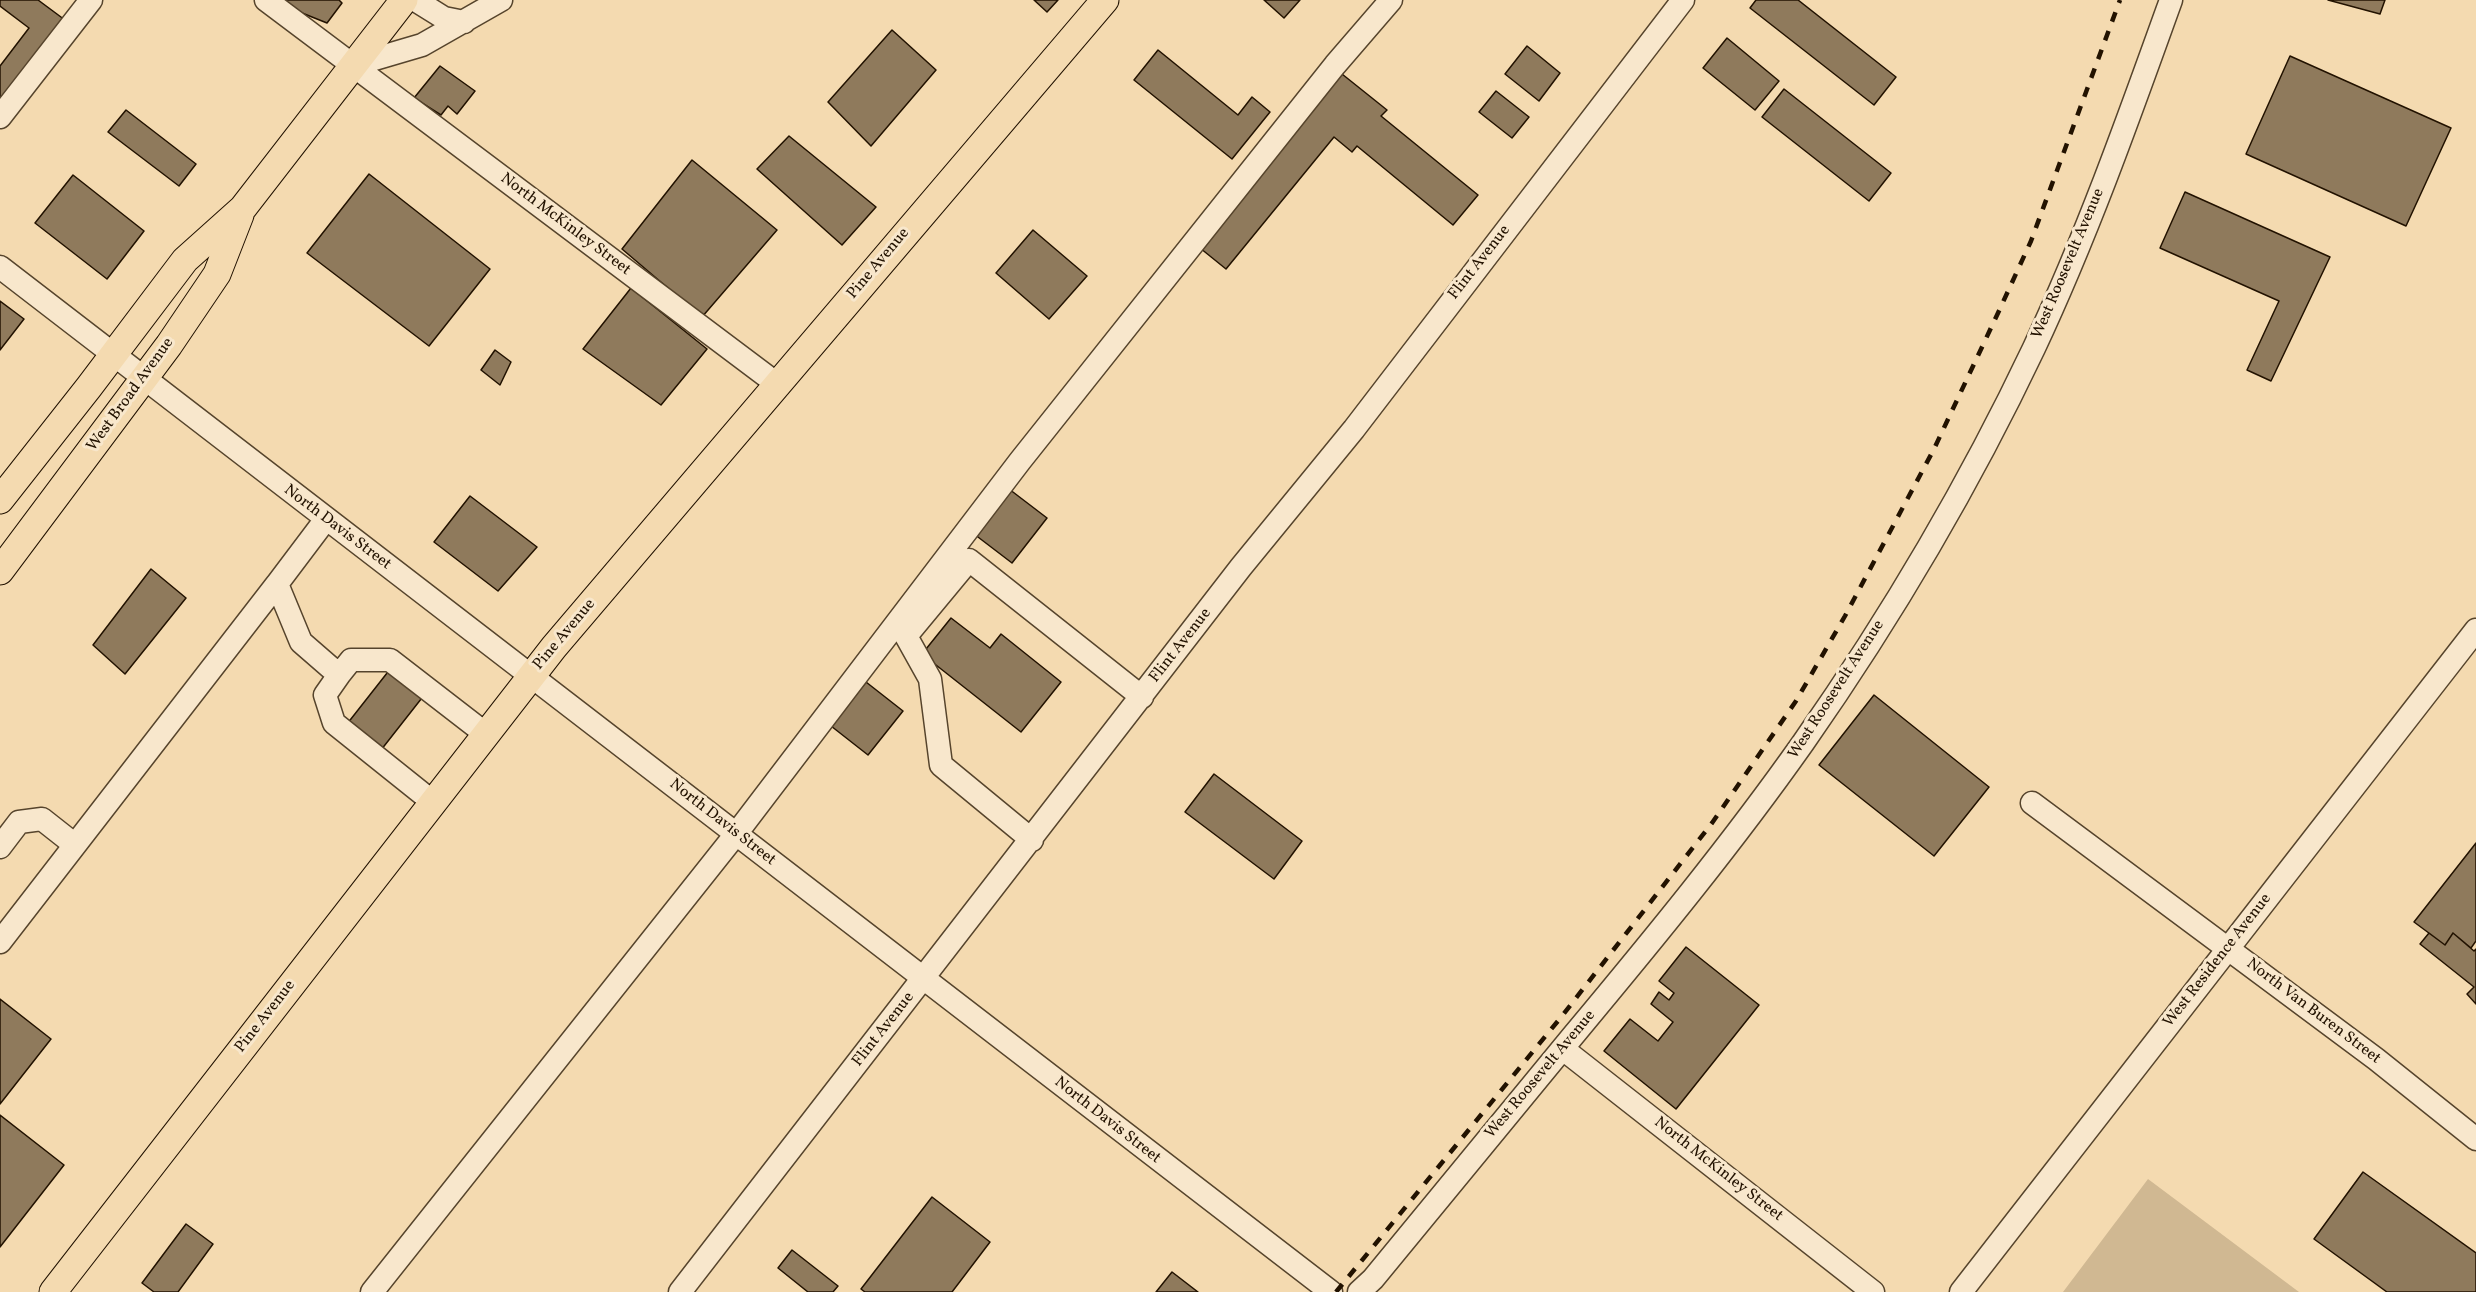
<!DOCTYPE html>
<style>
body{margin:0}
canvas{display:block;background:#f4dab0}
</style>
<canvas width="2476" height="1292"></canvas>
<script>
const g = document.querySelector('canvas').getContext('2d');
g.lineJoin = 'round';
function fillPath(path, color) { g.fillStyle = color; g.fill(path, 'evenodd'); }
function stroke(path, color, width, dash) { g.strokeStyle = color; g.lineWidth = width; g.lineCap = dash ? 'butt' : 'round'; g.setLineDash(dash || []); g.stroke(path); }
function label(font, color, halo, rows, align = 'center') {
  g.font = font + ' Vollkorn,serif'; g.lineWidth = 6; g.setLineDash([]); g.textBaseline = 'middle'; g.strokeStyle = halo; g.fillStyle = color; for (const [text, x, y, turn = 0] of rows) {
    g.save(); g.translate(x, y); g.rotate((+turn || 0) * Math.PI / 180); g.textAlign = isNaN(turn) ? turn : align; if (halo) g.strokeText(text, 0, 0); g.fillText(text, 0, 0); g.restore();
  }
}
fillPath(new Path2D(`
 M2148 1179 2299 1292H2063Z`), '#d0b892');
const building = new Path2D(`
 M0 0H38L69 23 0 112V66L29 28 0 6Z
 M283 0H339L342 3 327 23 297 11Z
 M1034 0H1058L1047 12Z
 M1264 0H1300L1284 18Z
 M1756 0H1798L1896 77 1874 105 1750 8Z
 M2328 0H2385L2380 14Z
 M892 30 936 70 871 146 828 102Z
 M1727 38 1779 81 1755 110 1703 68Z
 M1527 46 1560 73 1539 101 1505 74Z
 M1158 50 1238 115 1252 97 1270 112 1232 159 1134 80Z
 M2290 56 2451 128 2406 226 2246 154Z
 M440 66 475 91 457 114 448 106 441 115 414 98Z
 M1342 74 1387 110 1381 116 1478 195 1453 225 1357 146 1352 152 1334 137 1226 269 1200 248Z
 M1784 89 1891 173 1869 201 1762 117Z
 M1496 91 1529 117 1512 138 1479 112Z
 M126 110 196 164 179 186 108 132Z
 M789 136 876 207 842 245 757 169Z
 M692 160 777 230 702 317 622 249Z
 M369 174 490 269 429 346 307 253Z
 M73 175 144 231 107 279 35 223Z
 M2185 192 2330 257 2271 381 2247 370 2279 301 2160 248Z
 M1033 230 1087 276 1049 319 996 273Z
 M631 288 707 349 661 405 583 349Z
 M0 301 24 319 0 350Z
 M495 350 511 362 500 385 481 370Z
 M1009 489 1047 518 1012 563 974 534Z
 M470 496 537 547 498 591 434 542Z
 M151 569 186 598 125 674 93 645Z
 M951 618 990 648 1001 634 1061 682 1021 732 922 654Z
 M391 668 425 694 381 750 347 724Z
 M866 682 903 711 868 755 831 726Z
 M1874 695 1989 787 1934 856 1819 765Z
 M1214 774 1302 841 1274 879 1185 812Z
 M2476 843V941L2471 948 2453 933 2445 945 2414 922Z
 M2429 933 2445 945 2453 933 2474 951 2476 949V1004L2467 994 2474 987 2420 944Z
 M1686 947 1759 1005 1676 1109 1604 1051 1630 1019 1658 1041 1673 1022 1651 1004 1659 992 1669 1000 1674 993 1659 981Z
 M0 999 51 1039 0 1104Z
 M0 1115 64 1165 0 1247Z
 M2363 1172 2476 1253V1292H2387L2314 1239Z
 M932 1197 990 1242 952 1292H865L861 1289Z
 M186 1224 213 1244 178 1292H154L142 1283Z
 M792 1250 838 1286 833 1292H808L778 1268Z
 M1172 1272 1198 1292H1156Z`);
fillPath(building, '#8f7a5c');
stroke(building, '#221200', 1.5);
const minor = new Path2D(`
 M266 0 777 384
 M415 0 444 18 464 22
 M354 65 422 45 501 0
 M0 117 91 0
 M0 267 1331 1292
 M326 519 277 584 301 642 339 675 325 695 334 723 434 803
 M339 675 351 660H390L487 735
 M2032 803 2376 1059 2476 1139
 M1032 840 941 765 930 679 906 636 969 560 1142 697
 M0 847 19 822 42 819 75 845
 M0 942 277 584
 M1563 1049 1873 1292
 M372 1292 736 834 1020 461 1335 65 1391 0
 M680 1292 1241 567 1354 429 1683 0
 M1359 1292 1373 1279C1439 1198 1506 1118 1572 1037 1652 941 1731 845 1803 743 1889 620 1970 483 2034 348 2087 235 2129 117 2171 0
 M1961 1292 2476 630`);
const major = new Path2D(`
 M0 500 89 387 185 260 243 208 404 0
 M0 571 169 345 217 274 240 215
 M53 1292 554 647 1105 0`);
stroke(minor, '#56442c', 25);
stroke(major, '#221200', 29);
stroke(minor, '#f8e7cc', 22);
stroke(major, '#f4dab0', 27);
stroke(new Path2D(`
 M1336 1292 1562 1016 1712 823 1796 701 1845 616 1934 449 1998 313 2031 241 2120 0`), '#221200', 4.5, [10, 10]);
label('16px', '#221200', '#f8e7cc', [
 ["North McKinley Street",565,225,37],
 ["Flint Avenue",1480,263,-52],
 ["Pine Avenue",879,264,-50],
 ["West Roosevelt Avenue",2069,264,-67],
 ["West Broad Avenue",131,395,-54],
 ["North Davis Street",337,528,37],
 ["Pine Avenue",565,635,-50],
 ["Flint Avenue",1181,646,-52],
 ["West Roosevelt Avenue",1837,690,-57],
 ["North Davis Street",722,823,38],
 ["West Residence Avenue",2218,961,-52],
 ["North Van Buren Street",2313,1012,37],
 ["Pine Avenue",266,1017,-52],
 ["Flint Avenue",884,1030,-52],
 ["West Roosevelt Avenue",1541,1075,-50],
 ["North Davis Street",1107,1121,38],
 ["North McKinley Street",1718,1170,38]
]);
</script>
